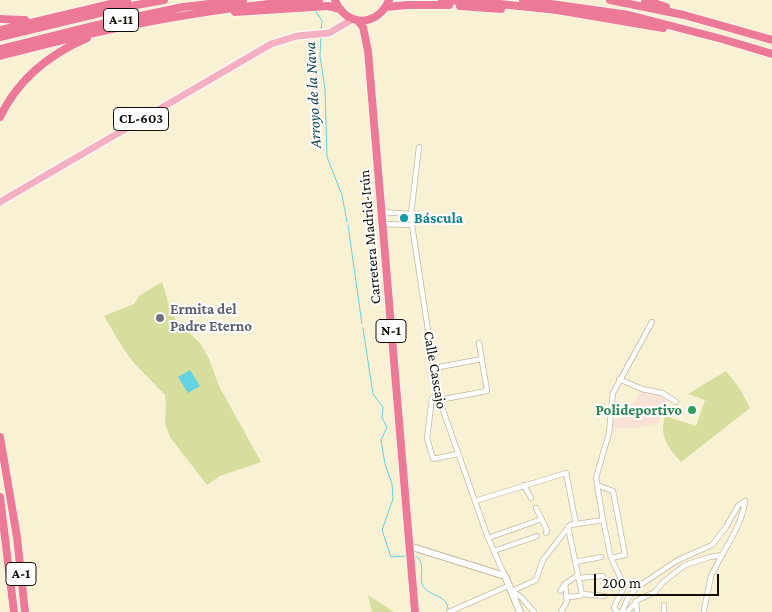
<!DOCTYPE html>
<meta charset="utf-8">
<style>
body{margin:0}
#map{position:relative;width:772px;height:612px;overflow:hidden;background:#f9f1d4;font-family:"Crimson Pro",serif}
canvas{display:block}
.scale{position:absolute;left:594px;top:574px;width:125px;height:22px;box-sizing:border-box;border:2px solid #110e05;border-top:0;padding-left:6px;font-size:15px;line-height:18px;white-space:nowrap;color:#110e05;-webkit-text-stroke:4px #fff;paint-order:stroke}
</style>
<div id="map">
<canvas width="772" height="612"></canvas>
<div class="scale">200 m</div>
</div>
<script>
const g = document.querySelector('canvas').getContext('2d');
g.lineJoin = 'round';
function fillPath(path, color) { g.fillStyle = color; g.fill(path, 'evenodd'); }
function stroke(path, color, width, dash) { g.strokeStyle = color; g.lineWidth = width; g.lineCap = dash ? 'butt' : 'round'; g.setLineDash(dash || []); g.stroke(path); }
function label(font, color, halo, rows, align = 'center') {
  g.font = font + ' "Crimson Pro",serif'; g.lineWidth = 4; g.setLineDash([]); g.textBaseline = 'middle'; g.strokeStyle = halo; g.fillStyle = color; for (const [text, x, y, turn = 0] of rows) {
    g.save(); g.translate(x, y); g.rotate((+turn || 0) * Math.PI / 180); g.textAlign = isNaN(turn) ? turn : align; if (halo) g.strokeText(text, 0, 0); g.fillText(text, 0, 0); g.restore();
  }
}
fillPath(new Path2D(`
 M641 391 653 392 667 398 658 424 633 428 613 429 612 421 622 418Z`), '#f9e1d6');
fillPath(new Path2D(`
 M162 282 171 311 176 320 200 343 209 359 219 386 261 462 220 476 207 485 170 437 165 424 166 404 165 395 133 362 121 345 104 316 134 304 139 296Z
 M726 371 740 389 750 408 681 462C668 447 659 437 665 416L696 426 705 400 688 394Z
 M368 595 394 612H372Z`), '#d6dd9d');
fillPath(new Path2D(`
 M190 370 200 386 188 393 178 377Z`), '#63d2e1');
stroke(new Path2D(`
 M315 10 322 21 321 30
 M321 36 320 56 325 89 327 157 342 195 347 222
 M348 225 362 324
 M363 328 373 394 383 407 382 418 387 427 381 440 385 464 392 484 393 499 382 530 391 557 405 556
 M416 556C427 564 418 576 423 586 429 597 448 594 448 610`), '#63d2e1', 1);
const street = new Path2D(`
 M381 212 411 214 412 225
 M411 214 419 147
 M382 224 412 225 438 396 488 538 505 576
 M434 368 482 359
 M619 379 642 389 662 393 676 402
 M438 396 432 398 427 438 433 459 457 454
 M439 400 487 391 479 343
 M524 485 531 498
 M597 485 613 491 625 555 611 558
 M475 501 566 473 576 524
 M536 508 547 530 546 533
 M568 527 582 594 604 596
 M488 538 542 519
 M494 551 537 536
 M575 562 601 557
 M578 578 603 576
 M512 591 536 580 543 560 570 525 603 520
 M512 591 521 597 534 612
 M560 591 565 584 578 575
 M567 597 580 596 582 594
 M636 601 637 612
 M664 605V612
 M704 610 711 576 722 555
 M449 612 510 585
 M561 612 567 601 565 584
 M618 612 614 608C616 600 623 593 624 585L611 558 603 520 596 478 609 433 613 393 652 322
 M622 612 628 598 636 588 678 560 712 545 726 527 738 506 745 501
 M627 612 638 600 655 592 662 583 685 565 710 557 722 555C731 539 743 520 745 501`);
const secondary = new Path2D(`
 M409 546 505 576 520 612`);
const primary = new Path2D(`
 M0 202 271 44 297 36 329 33 353 19`);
const highway = new Path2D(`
 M335 0C346 28 378 27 389 0
 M442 0 481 2 557 10 663 28
 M523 0 629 15 722 39 772 54
 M610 0 684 15 772 40
 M645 0 666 7
 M460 6 501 9
 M386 7 407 5H449
 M235 12 328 6 340 9
 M0 19 25 20
 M357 20 363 27 368 51 415 612
 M0 30 127 0
 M0 37 125 7 164 0
 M0 49 97 25 183 7 243 0
 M0 56C105 28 211 6 319 0
 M0 117C18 79 50 54 87 38
 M0 437 17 537 25 612
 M0 497 14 612`);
stroke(street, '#c3bb9f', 6);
stroke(secondary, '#c3bb9f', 8);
stroke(primary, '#fff', 9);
stroke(highway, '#fff', 9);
stroke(street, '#fff', 4.5);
stroke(secondary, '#fff', 6);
stroke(primary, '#f4afc1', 7);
stroke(highway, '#ec7a97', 8);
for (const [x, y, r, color] of [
 [404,218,5,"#0f9aa8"],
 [160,318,5,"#6b7280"],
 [692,410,5,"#2e9e5b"]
]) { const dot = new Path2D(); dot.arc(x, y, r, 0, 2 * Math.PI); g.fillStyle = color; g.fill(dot); stroke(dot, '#fff', 2); }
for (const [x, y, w] of [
 [121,20,35],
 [141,119,55],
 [391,331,30],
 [21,574,30]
]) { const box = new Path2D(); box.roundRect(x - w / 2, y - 11.5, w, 23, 4); g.fillStyle = '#fff'; g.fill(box); stroke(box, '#110e05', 1); }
label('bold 14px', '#110e05', null, [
 ["A-11",121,20],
 ["CL-603",141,119],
 ["N-1",391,331],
 ["A-1",21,574]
]);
label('bold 15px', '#0d838f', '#fff', [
 ["Báscula",414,218]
], 'left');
label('15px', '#110e05', '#fff', [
 ["Carretera Madrid-Irún",370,237,-95],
 ["Calle Cascajo",435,370,80]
]);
label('bold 15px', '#5b616d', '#fff', [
 ["Ermita del",170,309],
 ["Padre Eterno",170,326]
], 'left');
label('bold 15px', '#27864d', '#fff', [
 ["Polideportivo",682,410]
], 'right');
label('italic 16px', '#11444b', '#fff', [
 ["Arroyo de la Nava",313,95,-93]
]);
</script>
